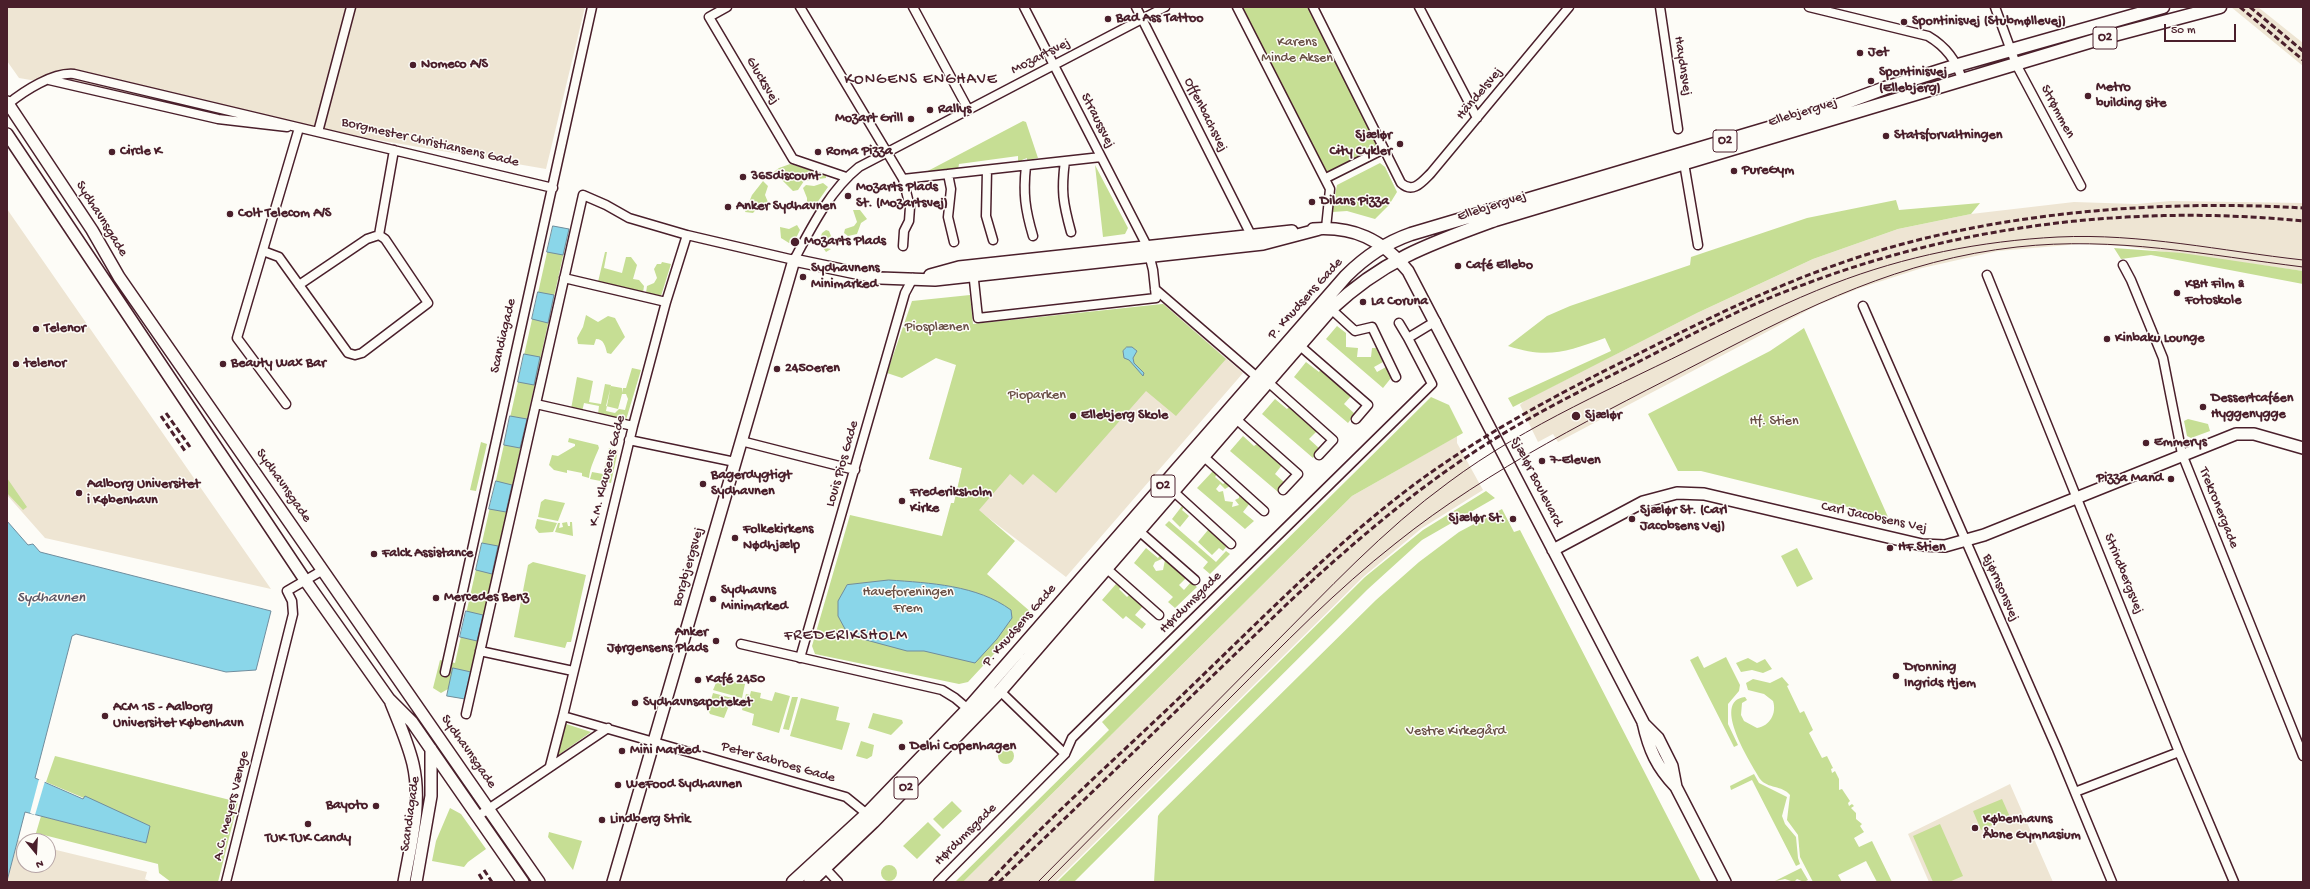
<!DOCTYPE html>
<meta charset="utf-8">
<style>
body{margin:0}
#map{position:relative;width:2310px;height:889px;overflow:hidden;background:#fdfcf7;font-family:"Gochi Hand",sans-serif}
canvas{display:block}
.frame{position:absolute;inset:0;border:8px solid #4a1f2b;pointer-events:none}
.north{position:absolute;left:16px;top:833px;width:40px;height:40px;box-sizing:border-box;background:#fdfcf7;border:1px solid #b5a4a5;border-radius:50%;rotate:162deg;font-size:11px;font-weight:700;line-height:16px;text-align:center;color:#4a1f2b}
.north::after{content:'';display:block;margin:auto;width:14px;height:18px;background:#4a1f2b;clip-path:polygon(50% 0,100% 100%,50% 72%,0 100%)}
.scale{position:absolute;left:2164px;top:24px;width:72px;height:18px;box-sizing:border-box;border:2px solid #4a1f2b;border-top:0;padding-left:5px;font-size:12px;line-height:14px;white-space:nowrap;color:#4a1f2b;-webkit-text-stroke:3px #fdfcf7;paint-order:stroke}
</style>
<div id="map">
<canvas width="2310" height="889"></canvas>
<div class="frame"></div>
<div class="north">N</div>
<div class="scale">50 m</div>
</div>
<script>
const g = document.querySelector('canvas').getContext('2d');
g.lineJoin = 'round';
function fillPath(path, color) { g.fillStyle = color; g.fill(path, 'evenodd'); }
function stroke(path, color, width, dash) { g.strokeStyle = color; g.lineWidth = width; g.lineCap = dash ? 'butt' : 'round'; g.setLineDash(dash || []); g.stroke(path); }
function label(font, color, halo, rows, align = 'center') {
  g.font = font + ' "Gochi Hand",sans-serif'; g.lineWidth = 3; g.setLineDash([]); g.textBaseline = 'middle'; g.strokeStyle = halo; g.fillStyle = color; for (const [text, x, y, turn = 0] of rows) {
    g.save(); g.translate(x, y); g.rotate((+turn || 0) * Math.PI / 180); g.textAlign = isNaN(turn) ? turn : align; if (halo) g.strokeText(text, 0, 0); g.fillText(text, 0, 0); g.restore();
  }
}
fillPath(new Path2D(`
 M7 7H585L546 169 19 78 7 61Z
 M2231 7H2258L2303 43V66Z
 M2171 201 2303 203V271L2123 246 2080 244 1998 251 1922 268 1860 288 1816 306 1558 442 1553 434 1538 442 1520 405 1524 401 1697 313 1813 259 1898 229 1971 214 2074 202 2136 204Z
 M7 209 271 589 45 538 7 495Z
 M1164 304 1243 373 1066 577 978 510 954 503 962 468 929 459 970 327Z
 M1457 436V443L1483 490 1422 528 1363 577 1055 882H963L1352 496Z
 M2010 784 2053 882H1929L1908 834Z
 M18 840 24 842V865H48V848L147 872 145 879 152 882H7Z`), '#eee5d3');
fillPath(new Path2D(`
 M1241 7H1307L1379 148 1328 175Z
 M1023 121 1026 122 1038 158 1027 160V158L1022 160V163H1018V156L959 164 958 170 922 174Z
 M1380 163 1385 167 1397 192 1389 205 1375 219 1347 211 1332 212 1337 185Z
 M790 164 826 174V178L804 181 798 190 793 191 781 179 770 180 767 177 779 168Z
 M1095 165 1128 228 1125 234 1103 237Z
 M763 181 768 186 765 195 770 207 766 209 759 206 753 213 745 212 752 195Z
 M823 183 828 187 812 210 807 209V198L803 188 806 185 814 186Z
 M1896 200 1899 210 1980 203 1971 214 1898 229 1813 259 1697 313 1513 407 1508 398 1611 351 1605 338C1566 352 1548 359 1508 346L1547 316 1570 306 1690 265 1691 257 1807 218Z
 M853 210H860L867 219 861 223 857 234 848 236 844 233 845 229 854 226 857 222Z
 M797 225 800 230 794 242 789 243 781 238 780 227 789 229Z
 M553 226 569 229 465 699 447 696 448 689 441 693 433 688 440 660 455 663Z
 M826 230 829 231 833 241H827L826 248 831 249 826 252 819 242 822 233Z
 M2114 248 2182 253 2303 271V284L2151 255 2121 259Z
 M605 252H607L604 268 622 273 626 257H631L637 265 633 279 639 280 644 286 643 293 598 282Z
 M662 262 671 264 661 296 646 293 647 286 654 283 657 278 654 269 657 264H661Z
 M970 295 973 324 1163 304 1226 359 1176 416 1146 391 1056 493 1033 474 1023 485 1010 474 979 510 1015 541 987 574 1032 613 968 682 959 684 815 654 812 646 850 515 942 536 951 503H954L962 468 929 459 956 365 936 358 902 378 887 373 912 301Z
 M586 315 598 322 608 316 615 318 625 337 611 354 607 353C605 346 604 339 596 339L594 345 578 344 577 338 583 327Z
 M1337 326 1346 333V347L1358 348 1357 357H1371L1372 348H1376L1383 362 1374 367 1377 372 1386 367 1391 378 1383 388 1326 339Z
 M1804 328 1888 517 1701 471H1678L1648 414 1770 351Z
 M1306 362 1319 372 1321 369 1352 395 1344 404 1355 414 1348 423 1294 377Z
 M632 368 641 370 626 420 598 414 599 406 584 403 582 412 571 409 577 377 593 381 589 402 601 404 605 384 611 385 606 411 615 413 619 409 625 410 628 399 626 394H622L618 409 606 406 611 386 622 388V393L623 388H626Z
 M1431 397 1449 405 1463 433 1352 496 963 882H955L1109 730 1102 722Z
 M1275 399 1287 409 1289 407 1317 431 1309 439 1320 449 1313 458 1262 414Z
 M2188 419 2208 424 2210 431 2191 438 2187 436 2184 421Z
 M1243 436 1254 446 1257 444 1282 465 1275 474 1285 483 1278 492 1230 451Z
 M569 438 598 445 599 448C595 458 590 467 589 478L582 476V473L567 470V473L554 470 549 465 552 455 558 456 575 446V444L568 442Z
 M481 442 487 444 476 491 470 490Z
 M609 448 618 450 611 483 590 479 592 472 603 474Z
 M1213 471 1217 474 1215 477 1223 484 1226 482 1230 486 1225 489 1220 484 1216 489 1219 492 1223 491 1225 501 1233 502 1232 507 1239 505 1235 500 1239 498V493L1250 503 1243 512 1254 521 1245 529 1197 488Z
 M7 478 27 507 23 510 7 493Z
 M1486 491 1495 498 1422 540 1368 589 1074 882H1057L1365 577 1423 530Z
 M545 499 565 503 558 521 538 517 541 502Z
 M1182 506 1184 507 1182 510 1189 516 1180 527 1172 519Z
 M1502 509 1514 532 1520 530 1701 882H1154L1158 816 1160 813 1376 600 1419 562 1459 532Z
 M537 519 557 523 553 532 539 533 535 528Z
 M1169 521 1216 562 1226 551 1230 554 1210 574 1203 568 1208 562 1165 525Z
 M567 522 568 526H570V522H572L573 536 555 532 558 523H560L559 528 563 527 562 523Z
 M1206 526 1225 544 1226 547 1223 551 1219 548 1212 555 1198 542 1208 530Z
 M1146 548 1158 558 1160 555 1164 558 1155 562 1153 566 1156 571 1163 570 1165 560 1186 578 1179 585 1184 590 1191 582 1197 587 1175 608 1168 602 1173 597 1134 563Z
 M1797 548 1813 579 1797 587 1781 556Z
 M533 562 586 575 571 642H567L565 648 514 637 528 565Z
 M1116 584 1121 587 1119 589 1127 597 1130 594 1143 606 1135 615 1146 624 1142 629 1126 616 1123 619 1102 600Z
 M1698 656 1704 668 1726 657 1740 685 1739 691 1728 704V724L1738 745 1734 747 1690 660Z
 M1748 658 1757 663 1765 659 1772 669 1763 673 1752 670 1741 672 1736 663Z
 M1782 677 1789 685 1787 686 1800 713 1804 711 1813 730 1809 733 1822 758 1827 756 1833 768 1831 769 1832 773 1835 771 1839 779V790L1842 789 1850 801 1848 803 1849 806 1852 804 1854 806 1851 808 1856 813V819L1862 824 1860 826 1864 832 1854 838 1859 847 1872 841 1892 882H1877L1866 861 1838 875 1842 882H1813L1800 857 1798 835 1787 820 1790 795C1782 785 1768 789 1760 779 1752 765 1710 701 1745 697L1747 700 1742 703 1741 715 1744 721 1757 728C1770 726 1777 713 1773 701L1764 694 1748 690 1746 683 1753 679 1770 683Z
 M721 679 745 684 742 698 713 690 716 683Z
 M751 691 761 693 760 698 772 701 775 692 790 696 779 733 752 725 754 714 742 710 746 694 750 695Z
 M713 693 732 698 724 718 710 714 708 710Z
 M792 697H798L789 730 783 729Z
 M801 698 839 707 836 720 850 723 842 750 790 736Z
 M873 713 902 720 903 723 891 735 868 728Z
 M563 723 591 732 557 756H556Z
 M861 741 874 745 872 756 867 759 856 756Z
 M998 756a8 8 0 1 1 16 0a8 8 0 1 1-16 0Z
 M55 756 238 802 218 882H171L159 873 158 864 36 833 41 816 145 843 150 826 46 782Z
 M1754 774 1759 783 1787 797 1782 816 1785 824 1796 837 1798 858 1800 864 1796 866 1752 780 1731 790 1730 786Z
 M2002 799 2010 817 1981 830 1973 811Z
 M952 801 962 811 943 829 933 819Z
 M450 808 461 814 486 849 468 862 464 867 432 861 436 841Z
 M928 822 941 835 917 859 903 846Z
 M1940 824 1963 876 1949 882H1933L1913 836Z
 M549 832 582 841 573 870 548 837Z
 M881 873a8 8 0 1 1 16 0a8 8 0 1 1-16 0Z
 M1801 868 1808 880 1804 882 1797 879 1794 882 1785 879 1775 881Z`), '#c6de94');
const water = new Path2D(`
 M553 226 569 229 563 255 547 252Z
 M538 292 554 295 548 323 532 319Z
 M1127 347H1132L1137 351 1133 358 1134 363 1144 373 1143 376 1129 360 1124 358 1123 351Z
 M524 354 540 357 534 385 518 382Z
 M510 416 527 419 520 448 504 445Z
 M496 481 512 485 506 512 489 509Z
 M7 521 28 545 33 544 40 552 271 611 256 670 226 672 76 634 72 636 35 778 83 799 85 796 150 826 146 843 25 812 7 881Z
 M482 543 498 546 492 574 476 570Z
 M889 580C930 583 977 585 1011 610L1012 618 997 639 975 663 924 651H907L855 637 845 629 838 616V601L847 585Z
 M466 611 483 615 477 641 460 637Z
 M453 668 471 672 465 699 447 696Z`);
fillPath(water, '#8ad6e9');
stroke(water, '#708d9d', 1);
fillPath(new Path2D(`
 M39 779 45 781 35 815 30 813Z`), '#fdfcf7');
const street = new Path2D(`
 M727 7 709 17 793 159 846 177
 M800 7 903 179 1101 157
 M913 7 968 109
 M1136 7 1251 235
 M1237 7 1330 189 1326 228
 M1313 7 1401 183C1413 194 1422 182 1431 173L1569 7
 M1419 7 1477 118
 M1660 7 1678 129
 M1809 7 1928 36C1945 46 1957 61 1962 80
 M1995 7 2016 64 2081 186
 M49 80 218 119 287 127
 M8 104C24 91 53 72 74 74L553 188
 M318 132 351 7
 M1065 161C1061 191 1063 203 1071 232
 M1684 163 1698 245
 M1026 166C1023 193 1025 209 1033 236
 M987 170 986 216 993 240
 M948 174 951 189 948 217 954 242
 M1326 178 1384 149
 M379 235 394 150
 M903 246 904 231 909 221 910 207 903 179
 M263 251 279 257 348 353 355 355 362 353 428 303 385 239 379 235 367 239 299 285
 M2123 265 2131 280 2163 358 2182 454 2303 756
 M973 271 978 318 1156 298 1153 270 1147 246 1024 7
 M1987 275 2179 752 2234 882
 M564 278 666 302
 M1155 289 1257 377
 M1863 306 2057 749 2112 882
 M1331 309 1355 331 1372 327 1396 377
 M1399 323 1408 338
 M1299 345 1368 405 1356 419
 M1268 382 1333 440 1319 455
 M286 404 237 338 299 128
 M536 404 633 426
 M1236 419 1298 474 1283 490
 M629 440 735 462
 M741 441 855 470
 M1203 456 1264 511
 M1173 491 1231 544
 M1139 531 1195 580
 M1106 568 1159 615
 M741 644 942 690 955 698 968 709
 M480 651 573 671
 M800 658 905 293 913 278
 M445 672 592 7
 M1000 691 1065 754
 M466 714 583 195 606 205 629 218 687 235 794 260C811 228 830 190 859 167L1165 7
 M563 716 633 426 666 302 687 235
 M550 766 563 716 846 797 867 814
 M2075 792 2179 752
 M478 816 608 728
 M825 868 838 882
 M226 882 293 614 292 601 287 591 323 570
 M938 882 1065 754 1072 738 1432 384 1408 338 1436 321`);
const secondary = new Path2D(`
 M7 102 92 230 119 277 539 882
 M7 134 305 580 389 699 412 722 523 882
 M1313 229C1353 226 1382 239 1408 271L1643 722C1649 750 1657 767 1676 787
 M930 275 959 267 1292 231
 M1553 550 1643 502 1677 493 1704 494 1922 545 1945 546 1984 535 2236 434H2254L2303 448
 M391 703C399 723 408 743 413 764 422 803 411 843 404 882
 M1643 723 1658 738 1672 766 1676 787 1725 882
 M416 882 431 796V749
 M613 882 794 260 880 278 935 280 1263 244 1320 229`);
const primary = new Path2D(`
 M793 882 867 814 968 709 1346 276C1365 257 1385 243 1411 234L1809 116 1885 88 1958 65 2163 7
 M810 882 873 822 1000 691 1331 309C1383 260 1429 244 1495 220L2099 39 2220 7`);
stroke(street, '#4a1f2b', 11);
stroke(secondary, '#4a1f2b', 14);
stroke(primary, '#4a1f2b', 15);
stroke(street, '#fdfcf7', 8);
stroke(secondary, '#fdfcf7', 11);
stroke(primary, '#fdfcf7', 12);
stroke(new Path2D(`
 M1038 882C1115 804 1192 727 1269 649 1327 591 1383 530 1449 482 1527 424 1618 386 1704 343 1747 322 1789 301 1833 284 1905 256 1981 241 2058 237 2141 233 2221 251 2303 260
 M1047 882C1107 821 1168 760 1229 699 1283 645 1336 590 1396 543 1491 467 1599 415 1707 359 1809 306 1900 260 2017 247 2115 236 2206 255 2303 267`), '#4a1f2b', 1);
stroke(new Path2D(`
 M2240 7 2303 60
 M2250 7 2303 51
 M166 413 190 447
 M161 416 185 451
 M484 870 492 882
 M479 874 484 882
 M989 882C1049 818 1114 760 1177 700 1257 624 1334 543 1423 478 1490 430 1562 392 1636 355 1705 320 1773 286 1847 261 1986 213 2157 199 2303 208
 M999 882 1287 604C1343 552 1401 501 1465 458 1521 420 1582 390 1642 360 1694 333 1745 306 1800 286 1959 225 2133 204 2303 221`), '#4a1f2b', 3, [6, 3]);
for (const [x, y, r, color] of [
 [1108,19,4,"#4a1f2b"],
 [1904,22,4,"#4a1f2b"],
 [1860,53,4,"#4a1f2b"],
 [413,65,4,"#4a1f2b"],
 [1871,81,4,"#4a1f2b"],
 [2088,96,4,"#4a1f2b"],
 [930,110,4,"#4a1f2b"],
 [911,119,4,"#4a1f2b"],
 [1886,136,4,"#4a1f2b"],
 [1400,144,4,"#4a1f2b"],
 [112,152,4,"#4a1f2b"],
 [818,152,4,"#4a1f2b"],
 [1734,171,4,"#4a1f2b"],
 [743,177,4,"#4a1f2b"],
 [848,196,4,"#4a1f2b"],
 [1312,202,4,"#4a1f2b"],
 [728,207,4,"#4a1f2b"],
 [230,214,4,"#4a1f2b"],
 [795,242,5,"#4a1f2b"],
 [1458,266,4,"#4a1f2b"],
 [803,277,4,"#4a1f2b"],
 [2177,293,4,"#4a1f2b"],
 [1363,302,4,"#4a1f2b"],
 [36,329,4,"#4a1f2b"],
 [2107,339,4,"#4a1f2b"],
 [16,364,4,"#4a1f2b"],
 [223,364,4,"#4a1f2b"],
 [777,369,4,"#4a1f2b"],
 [2203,407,4,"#4a1f2b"],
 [1073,416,4,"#4a1f2b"],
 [1576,416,5,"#4a1f2b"],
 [2146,443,4,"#4a1f2b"],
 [1542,461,4,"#4a1f2b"],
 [2171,479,4,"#4a1f2b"],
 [703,484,4,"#4a1f2b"],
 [79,493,4,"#4a1f2b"],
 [902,501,4,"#4a1f2b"],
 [1513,519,4,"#4a1f2b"],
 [1632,519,4,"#4a1f2b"],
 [735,538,4,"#4a1f2b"],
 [1890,548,4,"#4a1f2b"],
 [374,554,4,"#4a1f2b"],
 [436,598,4,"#4a1f2b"],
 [713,599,4,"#4a1f2b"],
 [716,641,4,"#4a1f2b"],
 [1896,676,4,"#4a1f2b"],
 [698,680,4,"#4a1f2b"],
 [635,703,4,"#4a1f2b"],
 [105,716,4,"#4a1f2b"],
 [902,747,4,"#4a1f2b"],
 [622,751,4,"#4a1f2b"],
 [618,785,4,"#4a1f2b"],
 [376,806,4,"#4a1f2b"],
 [602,820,4,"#4a1f2b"],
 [308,824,4,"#4a1f2b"],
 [1975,828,4,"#4a1f2b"]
]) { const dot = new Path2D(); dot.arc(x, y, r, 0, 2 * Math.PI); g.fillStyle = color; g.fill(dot); stroke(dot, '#fdfcf7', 1.5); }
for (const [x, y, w] of [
 [2105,38,24],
 [1725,141,24],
 [1163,486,24],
 [906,788,24]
]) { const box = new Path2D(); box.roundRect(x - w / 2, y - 11, w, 22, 3); g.fillStyle = '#fdfcf7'; g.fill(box); stroke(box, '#4a1f2b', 1); }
label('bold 13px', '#4a1f2b', null, [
 ["O2",2105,38],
 ["O2",1725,141],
 ["O2",1163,486],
 ["O2",906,788]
]);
label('bold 14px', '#4a1f2b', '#fdfcf7', [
 ["Bad Ass Tattoo",1116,19],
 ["Spontinisvej (Stubmøllevej)",1912,22],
 ["Jet",1868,53],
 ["Nomeco A/S",421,65],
 ["Spontinisvej",1879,73],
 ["(Ellebjerg)",1879,89],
 ["Metro",2096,88],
 ["building site",2096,104],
 ["Rallys",938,110],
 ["Mozart Grill",903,119,"right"],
 ["Sjælør",1392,136,"right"],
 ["City Cykler",1392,152,"right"],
 ["Statsforvaltningen",1894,136],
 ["Circle K",120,152],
 ["Roma Pizza",826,152],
 ["PureGym",1742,171],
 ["365discount",751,177],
 ["Mozarts Plads",856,188],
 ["St. (Mozartsvej)",856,204],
 ["Dilans Pizza",1320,202],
 ["Anker Sydhavnen",736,207],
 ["Colt Telecom A/S",238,214],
 ["Mozarts Plads",804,242],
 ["Café Ellebo",1466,266],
 ["Sydhavnens",811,269],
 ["Minimarked",811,285],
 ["KBH Film &",2185,285],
 ["Fotoskole",2185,301],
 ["La Coruna",1371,302],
 ["Telenor",44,329],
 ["Kinbaku Lounge",2115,339],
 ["telenor",24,364],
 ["Beauty Wax Bar",231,364],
 ["2450eren",785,369],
 ["Dessertcaféen",2211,399],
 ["Hyggenygge",2211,415],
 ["Ellebjerg Skole",1081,416],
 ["Sjælør",1585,416],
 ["Emmerys",2154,443],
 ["7-Eleven",1550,461],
 ["Bagerdygtigt",711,476],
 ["Sydhavnen",711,492],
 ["Pizza Mand",2163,479,"right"],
 ["Aalborg Universitet",87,485],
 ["i København",87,501],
 ["Frederiksholm",910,493],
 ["Kirke",910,509],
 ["Sjælør St. (Carl",1640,511],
 ["Jacobsens Vej)",1640,527],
 ["Sjælør St.",1505,519,"right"],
 ["Folkekirkens",743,530],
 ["Nødhjælp",743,546],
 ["HF Stien",1898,548],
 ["Falck Assistance",382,554],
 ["Sydhavns",721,591],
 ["Minimarked",721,607],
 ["Mercedes Benz",444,598],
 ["Anker",708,633,"right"],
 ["Jørgensens Plads",708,649,"right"],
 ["Dronning",1904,668],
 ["Ingrids Hjem",1904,684],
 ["Kafé 2450",706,680],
 ["Sydhavnsapoteket",643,703],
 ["ACM 15 - Aalborg",113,708],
 ["Universitet København",113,724],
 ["Delhi Copenhagen",910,747],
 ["Mini Marked",630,751],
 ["WeFood Sydhavnen",626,785],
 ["Bayoto",368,806,"right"],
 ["Lindberg Strik",610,820],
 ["Københavns",1983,820],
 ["Åbne Gymnasium",1983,836],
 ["TUK TUK Candy",308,839,"center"]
], 'left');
label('14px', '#694f45', '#fdfcf7', [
 ["Karens",1297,43],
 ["Minde Aksen",1297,59],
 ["Piosplænen",937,328],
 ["Pioparken",1037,396],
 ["Hf. Stien",1774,422],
 ["Haveforeningen",908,593],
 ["Frem",908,609],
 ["Vestre Kirkegård",1456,732]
]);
label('14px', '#4a1f2b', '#fdfcf7', [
 ["Mozartsvej",1041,57,-27],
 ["Haydnsvej",1682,66,81],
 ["Glucksvej",762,81,59],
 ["Händelsvej",1480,94,-50],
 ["Strømmen",2057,112,62],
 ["Ellebjergvej",1803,113,-17],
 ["Offenbachsvej",1205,115,63],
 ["Straussvej",1097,121,63],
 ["Borgmester Christiansens Gade",430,143,13],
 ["Ellebjergvej",1492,207,-18],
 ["Sydhavnsgade",101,219,58],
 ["P. Knudsens Gade",1306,299,-48],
 ["Scandiagade",504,336,-77],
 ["Louis Pios Gade",843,464,-74],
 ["K.M. Klausens Gade",608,471,-76],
 ["Sjælør Boulevard",1536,482,63],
 ["Sydhavnsgade",283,486,55],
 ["Trekronergade",2218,508,68],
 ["Carl Jacobsens Vej",1874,518,12],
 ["Borgbjergsvej",689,567,-74],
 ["Strindbergsvej",2123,574,68],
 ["Bjørnsonsvej",2000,588,66],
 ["Hørdumsgade",1191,603,-45],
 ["P. Knudsens Gade",1020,626,-49],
 ["Sydhavnsgade",468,752,55],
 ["Peter Sabroes Gade",778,763,16],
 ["A.C. Meyers Vænge",232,806,-76],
 ["Scandiagade",411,814,-82],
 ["Hørdumsgade",966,835,-45]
]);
label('italic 15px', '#5d5664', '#fdfcf7', [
 ["Sydhavnen",51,599]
]);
g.letterSpacing = '1px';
label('16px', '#4a1f2b', '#fdfcf7', [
 ["KONGENS ENGHAVE",921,81],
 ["FREDERIKSHOLM",846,637]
]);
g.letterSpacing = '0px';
</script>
